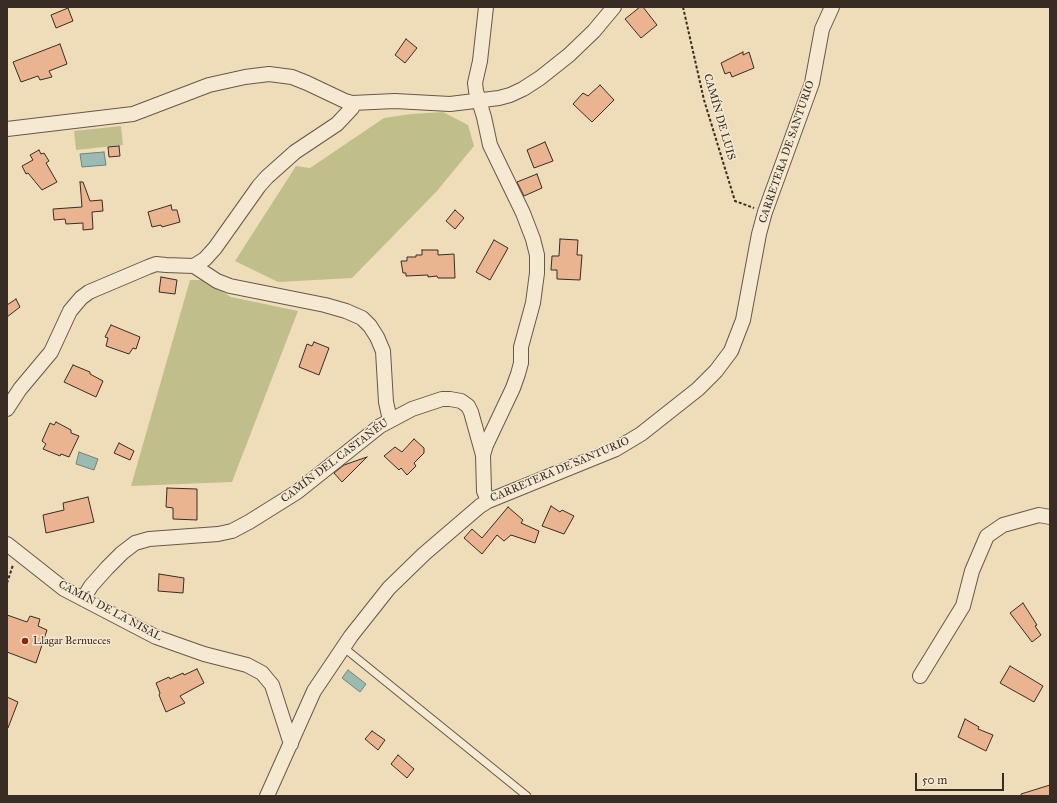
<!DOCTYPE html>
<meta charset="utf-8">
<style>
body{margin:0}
#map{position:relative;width:1057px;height:803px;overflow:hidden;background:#efddba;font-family:"IM FELL Great Primer",serif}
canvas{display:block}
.frame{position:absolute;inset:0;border:8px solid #382c25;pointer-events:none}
.scale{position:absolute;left:915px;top:773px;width:89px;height:18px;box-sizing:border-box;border:2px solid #382c25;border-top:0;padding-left:5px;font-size:12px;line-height:14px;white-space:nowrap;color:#382c25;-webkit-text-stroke:3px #f5e9d2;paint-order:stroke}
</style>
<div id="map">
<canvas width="1057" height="803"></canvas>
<div class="frame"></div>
<div class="scale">50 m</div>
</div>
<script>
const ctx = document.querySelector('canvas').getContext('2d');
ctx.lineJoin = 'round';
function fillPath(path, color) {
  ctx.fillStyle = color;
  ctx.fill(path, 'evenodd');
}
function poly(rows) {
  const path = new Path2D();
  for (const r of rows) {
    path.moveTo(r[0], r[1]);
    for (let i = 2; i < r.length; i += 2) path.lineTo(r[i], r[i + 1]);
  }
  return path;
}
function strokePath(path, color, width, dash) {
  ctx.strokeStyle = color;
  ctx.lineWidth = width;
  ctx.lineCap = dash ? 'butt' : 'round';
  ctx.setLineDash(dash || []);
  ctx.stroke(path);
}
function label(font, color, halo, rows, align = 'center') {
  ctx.font = font + ' "IM FELL Great Primer",serif';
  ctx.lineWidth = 3;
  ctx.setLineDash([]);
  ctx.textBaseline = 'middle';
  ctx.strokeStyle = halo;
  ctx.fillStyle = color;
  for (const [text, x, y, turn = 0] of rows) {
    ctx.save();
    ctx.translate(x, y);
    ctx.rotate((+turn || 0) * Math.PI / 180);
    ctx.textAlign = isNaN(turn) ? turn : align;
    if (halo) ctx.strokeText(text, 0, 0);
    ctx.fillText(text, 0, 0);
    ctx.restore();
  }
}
fillPath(poly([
 [443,112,468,125,474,146,437,191,352,278,278,282,235,261,296,166,310,168,384,118,411,114],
 [121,126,123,145,76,150,74,131],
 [190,280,203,280,231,297,298,311,232,482,131,486]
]), '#c0bf8b');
const water = poly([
 [104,152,106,165,82,167,80,154,104,152],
 [79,452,98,459,94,470,76,464,79,452],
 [348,670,366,684,360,692,342,678,348,670]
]);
fillPath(water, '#9abbb2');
strokePath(water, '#73827a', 1);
const building = poly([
 [640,7,643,7,657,25,641,38,625,19,640,7],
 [68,8,73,21,56,28,51,15,68,8],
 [406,39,417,48,405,63,395,55,406,39],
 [60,44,67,64,49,71,52,77,40,80,38,76,21,82,13,62,60,44],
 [743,52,743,55,749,52,754,68,732,77,730,72,725,74,721,63,743,52],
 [600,85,614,100,592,122,573,104,583,93,588,96,600,85],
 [545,142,553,161,534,168,527,150,545,142],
 [119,146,120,156,109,157,108,147,119,146],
 [39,150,41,154,44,153,49,161,46,163,57,182,42,190,28,173,26,174,22,166,33,160,30,155,39,150],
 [537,174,542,188,524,196,517,182,537,174],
 [80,182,83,182,90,201,102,200,103,211,92,212,93,229,83,230,83,223,66,224,65,219,54,220,53,209,82,207,80,182],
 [171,205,172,210,177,210,180,222,162,227,161,225,152,227,148,212,171,205],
 [455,210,464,218,455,229,446,221,455,210],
 [560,239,578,240,577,255,582,255,580,280,557,279,557,270,551,270,552,256,559,256,560,239],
 [494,240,508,248,490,280,476,272,494,240],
 [422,250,438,250,438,255,454,254,455,278,438,278,437,276,428,277,428,275,406,276,406,273,403,273,401,261,407,261,407,257,416,257,416,255,422,255,422,250],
 [161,277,177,280,175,294,159,292,161,277],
 [16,299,20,307,7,317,7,305,16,299],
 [111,325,140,337,136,349,133,348,129,354,106,346,108,338,105,337,111,325],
 [314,342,329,348,319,375,299,367,307,344,312,346,314,342],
 [73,365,90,372,90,374,103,381,96,397,64,382,73,365],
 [56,422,71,430,71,433,79,436,69,457,61,454,60,456,43,449,46,444,42,441,50,423,54,425,56,422],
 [414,439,424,448,424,453,414,463,416,466,407,475,401,468,399,470,384,456,395,447,402,452,414,439],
 [119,443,134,451,130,460,114,453,119,443],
 [367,457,342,482,334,473,344,465,367,457],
 [167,488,197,489,197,520,173,519,173,508,166,507,167,488],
 [88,497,94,522,46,533,43,515,64,510,63,503,88,497],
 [551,506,560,512,562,510,574,516,564,534,542,526,551,506],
 [508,507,523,520,521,523,539,531,535,543,511,535,504,541,497,535,482,554,464,538,472,529,482,538,508,507],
 [159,574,184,578,183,593,158,591,159,574],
 [1023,603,1037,625,1035,626,1041,635,1032,642,1010,613,1023,603],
 [7,615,27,622,30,616,40,619,38,626,47,630,36,663,7,652,7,615],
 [1010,666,1043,686,1034,702,1000,683,1010,666],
 [197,669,204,683,180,696,185,703,166,712,159,695,160,693,156,683,169,677,170,679,183,673,184,675,197,669],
 [7,697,18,702,8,728,7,728,7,697],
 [965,719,979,727,978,729,993,735,986,751,958,737,965,719],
 [372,731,385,740,378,750,365,739,372,731],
 [398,755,414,769,407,778,391,764,398,755],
 [1050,785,1050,796,1021,796,1021,794,1050,785]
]);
fillPath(building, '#e9b48f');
strokePath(building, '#382c25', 1);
const lane = poly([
 [343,647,527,796]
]);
const street = poly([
 [7,129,133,114,209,85,245,77,269,74,292,77,307,83,345,101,352,103,395,101,450,104,499,98,510,95,523,89,540,78,569,55,594,31,614,7],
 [194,266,205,259,215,248,259,186,267,177,295,152,337,124,352,108,352,103],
 [7,409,20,389,51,352,70,311,81,298,89,292,148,267,156,264,166,265,194,266,217,281,230,286,325,305,346,311,362,318,370,326,377,337,383,351,386,402,390,420],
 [483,455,486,445,513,388,518,374,521,363,521,347,533,303,537,273,537,255,533,239,523,213,490,145,484,117,476,91,475,83,480,61,486,7],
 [7,544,64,589,156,637,204,654,247,665,262,673,272,685,291,744],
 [83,599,91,586,107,568,122,553,135,543,149,539,218,534,232,531,249,522,297,492,380,426,412,409,442,399,450,399,461,401,468,406,471,412,483,455,484,491,488,501],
 [920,676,963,606,972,571,987,536,1003,525,1039,515,1050,517],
 [267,796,314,691,351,636,389,588,424,554,480,506,488,501,616,449,641,434,698,389,716,371,731,351,743,320,759,234,765,212,812,83,822,29,832,7]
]);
strokePath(lane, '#66584a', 9);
strokePath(street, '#66584a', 16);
strokePath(poly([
 [683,7,704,100,735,201,754,208],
 [7,583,13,565]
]), '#382c25', 2, [3, 2]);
strokePath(lane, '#f5e9d2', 7);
strokePath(street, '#f5e9d2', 14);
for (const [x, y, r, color] of [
 [25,641,4,"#8f2418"]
]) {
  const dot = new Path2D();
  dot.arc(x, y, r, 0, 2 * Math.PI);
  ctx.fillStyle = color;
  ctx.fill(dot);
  strokePath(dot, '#f5e9d2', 1.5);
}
label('11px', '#382c25', '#f5e9d2', [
 ["CAMÍN DE LUIS",719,117,74],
 ["CARRETERA DE SANTURIO",787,152,-71],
 ["CAMÍN DEL CASTAÑÉU",335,461,-37],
 ["CARRETERA DE SANTURIO",560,470,-23],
 ["CAMÍN DE LA NISAL",110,611,28]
]);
label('11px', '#382c25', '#f5e9d2', [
 ["Llagar Bernueces",33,641]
], 'left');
</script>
